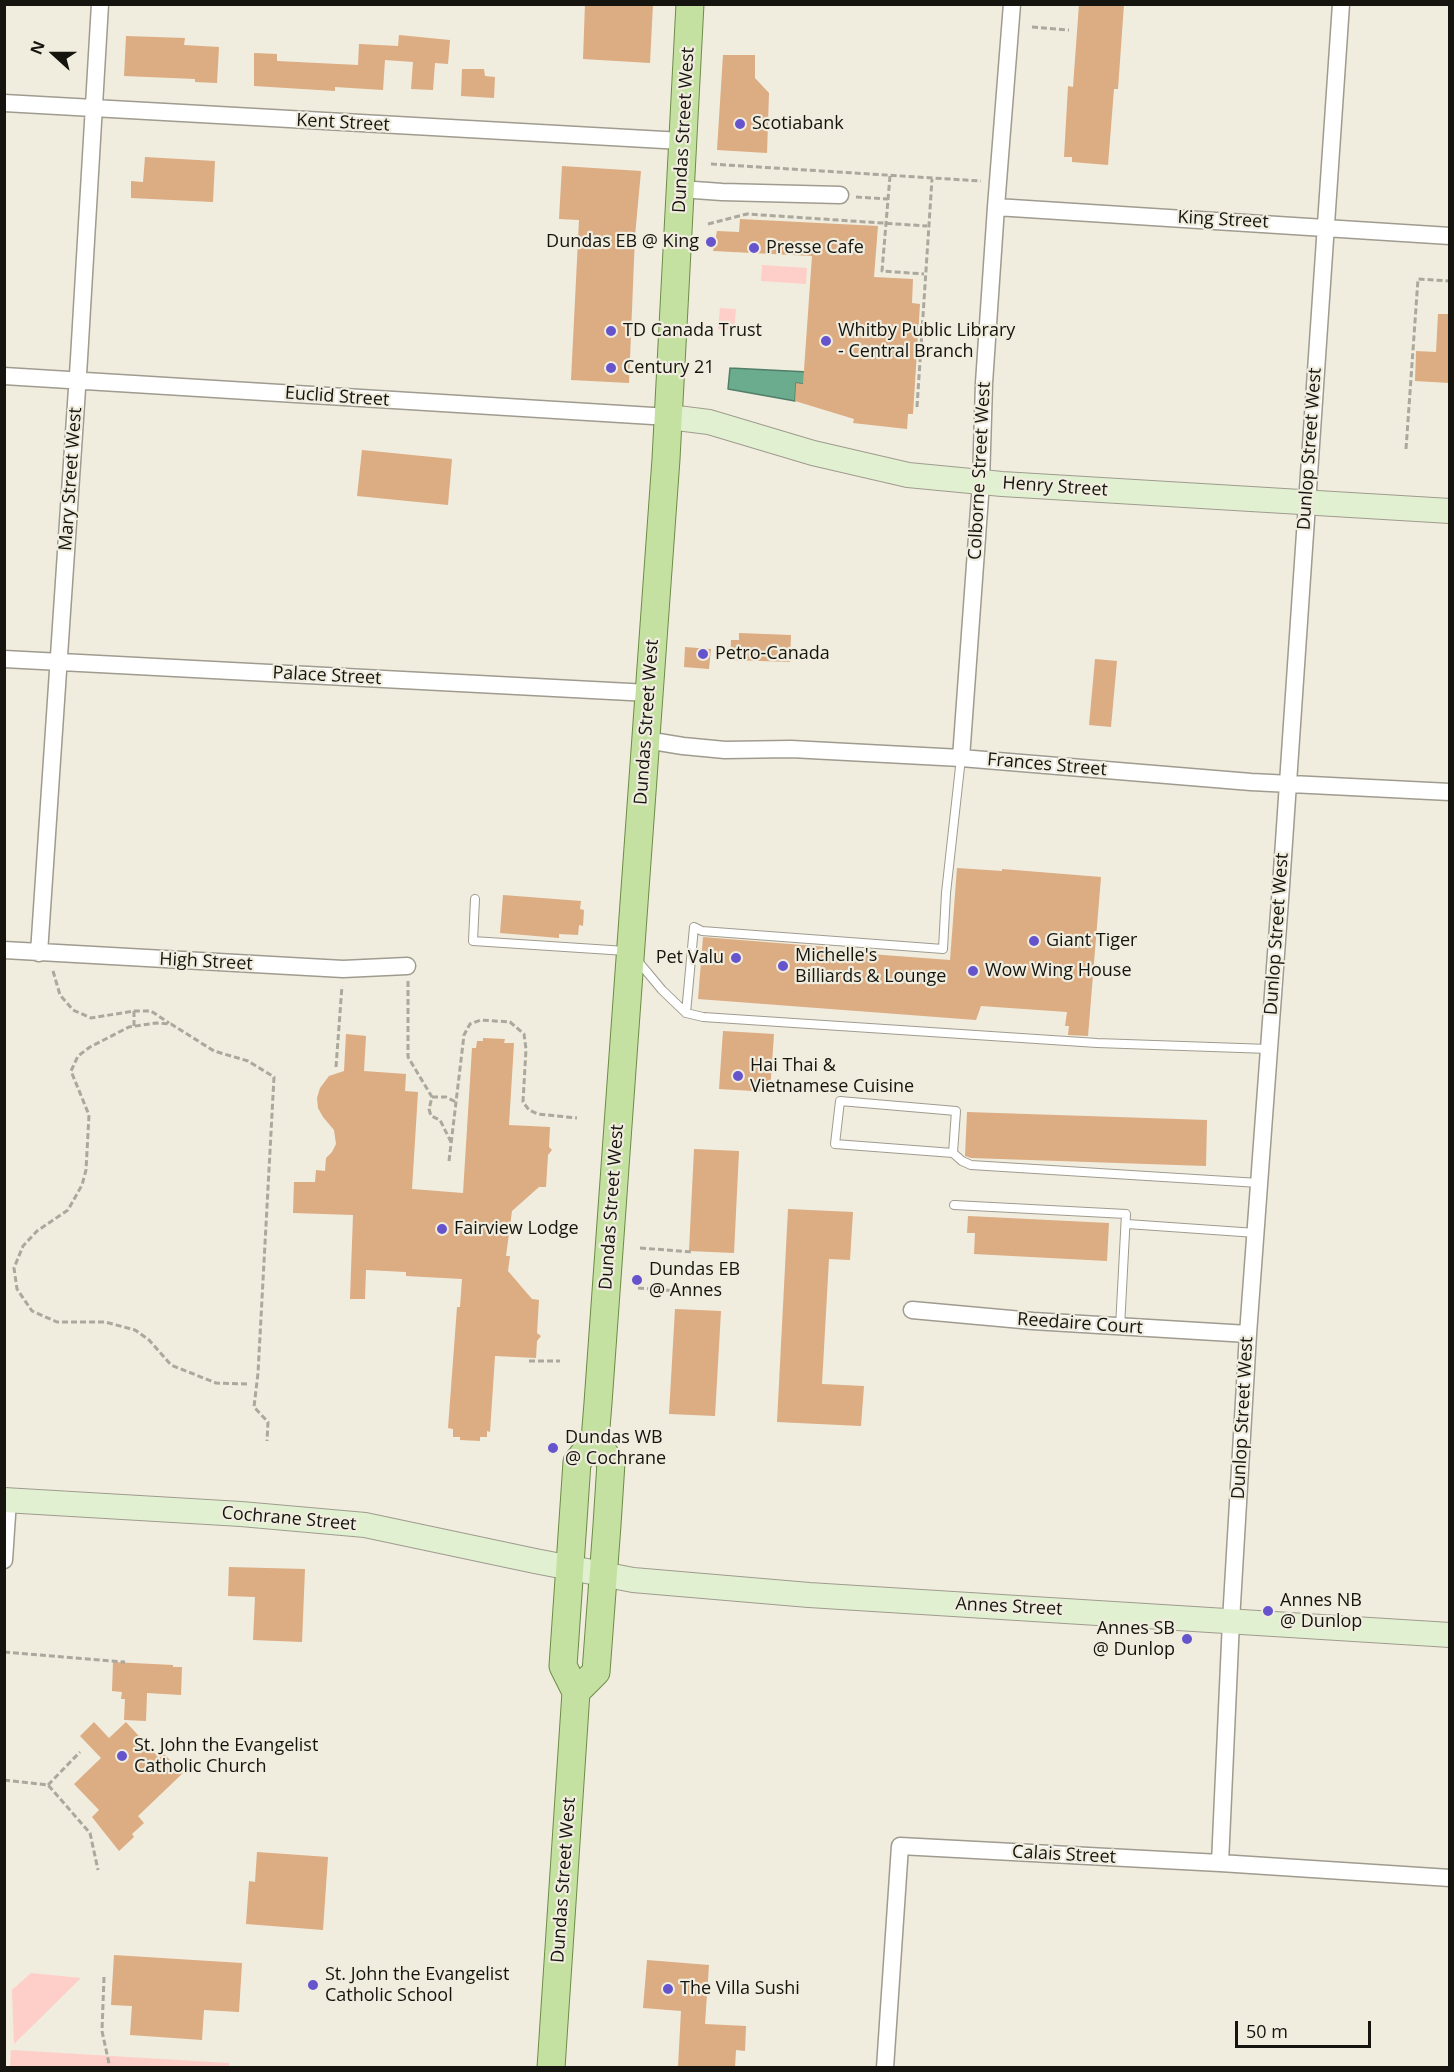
<!DOCTYPE html>
<style>
body{margin:0}
#map{position:relative;width:1454px;height:2072px;overflow:hidden;background:#f0ecde;font-family:"Open Sans",sans-serif}
canvas{display:block}
.frame{position:absolute;inset:0;border:6px solid #15140f;pointer-events:none}
.north{position:absolute;left:24px;top:24px;width:60px;height:60px;-webkit-text-stroke:4px #f0ecde;paint-order:stroke;rotate:291deg;font-size:16px;font-weight:700;line-height:24px;text-align:center;color:#15140f}
.north::after{content:'';display:block;margin:auto;width:21px;height:27px;background:#15140f;clip-path:polygon(50% 0,100% 100%,50% 72%,0 100%)}
.scale{position:absolute;left:1235px;top:2021px;width:136px;height:27px;box-sizing:border-box;border:3px solid #15140f;border-top:0;padding-left:8px;font-size:18px;line-height:21px;white-space:nowrap;color:#15140f;-webkit-text-stroke:4px #f0ecde;paint-order:stroke}
</style>
<div id="map">
<canvas width="1454" height="2072"></canvas>
<div class="frame"></div>
<div class="north">N</div>
<div class="scale">50 m</div>
</div>
<script>
const ctx = document.querySelector('canvas').getContext('2d');
ctx.lineJoin = 'round';
function fillPath(path, color) {
  ctx.fillStyle = color;
  ctx.fill(path, 'evenodd');
}
function poly(rows) {
  const path = new Path2D();
  for (const r of rows) {
    path.moveTo(r[0], r[1]);
    for (let i = 2; i < r.length; i += 2) path.lineTo(r[i], r[i + 1]);
  }
  return path;
}
function strokePath(path, color, width, dash) {
  ctx.strokeStyle = color;
  ctx.lineWidth = width;
  ctx.lineCap = dash ? 'butt' : 'round';
  ctx.setLineDash(dash || []);
  ctx.stroke(path);
}
function label(font, color, halo, rows, align = 'center') {
  ctx.font = font + ' "Open Sans",sans-serif';
  ctx.lineWidth = 4.5;
  ctx.setLineDash([]);
  ctx.textBaseline = 'middle';
  ctx.strokeStyle = halo;
  ctx.fillStyle = color;
  for (const [text, x, y, turn = 0] of rows) {
    ctx.save();
    ctx.translate(x, y);
    ctx.rotate((+turn || 0) * Math.PI / 180);
    ctx.textAlign = isNaN(turn) ? turn : align;
    if (halo) ctx.strokeText(text, 0, 0);
    ctx.fillText(text, 0, 0);
    ctx.restore();
  }
}
fillPath(poly([
 [762,265,807,268,806,284,761,281],
 [720,308,736,309,734,330,718,329],
 [31,1973,81,1978,14,2044,12,1990],
 [11,2050,229,2063,229,2067,10,2067]
]), '#fecfc8');
const water = poly([
 [730,368,828,373,827,387,796,383,795,401,728,389,730,368]
]);
fillPath(water, '#6bab8e');
strokePath(water, '#517e68', 1.5);
fillPath(poly([
 [585,4,653,4,650,63,583,59],
 [1079,4,1124,4,1118,89,1114,89,1108,165,1072,162,1072,157,1064,157,1068,86,1073,87],
 [399,35,450,40,448,64,435,63,433,90,411,89,413,62,385,60,383,90,335,87,335,91,254,86,254,53,277,54,277,61,358,65,359,44,398,46],
 [126,36,185,38,184,45,219,47,217,83,195,82,195,79,124,76],
 [723,55,755,55,755,78,769,93,767,153,717,150],
 [462,69,484,69,485,76,495,77,494,98,461,96],
 [145,157,215,161,213,202,131,198,131,181,143,182],
 [562,166,641,171,635,236,629,383,571,380,579,220,559,219],
 [740,219,878,226,874,277,913,279,912,303,920,304,913,414,908,414,907,429,853,423,854,419,795,401,796,383,803,384,812,256,713,251,717,231,739,232],
 [1438,314,1449,314,1449,383,1415,381,1416,351,1436,352],
 [362,450,452,459,448,505,357,496],
 [739,633,791,635,790,662,730,660,731,640,739,640],
 [685,647,711,649,709,669,684,667],
 [1095,659,1117,661,1111,727,1089,725],
 [957,868,1002,871,1002,869,1101,877,1088,1036,1068,1035,1069,1026,1065,1026,1067,1012,981,1006,976,1020,698,999,703,937,827,947,830,951,950,960],
 [503,895,581,901,580,909,584,910,583,926,579,925,578,935,559,934,559,938,500,933],
 [723,1031,774,1034,770,1092,719,1089],
 [346,1034,366,1036,364,1071,406,1074,405,1091,418,1092,412,1189,463,1193,472,1048,476,1048,477,1041,483,1041,483,1038,505,1039,504,1043,514,1043,509,1125,550,1127,549,1147,552,1150,548,1155,546,1187,539,1187,512,1211,506,1256,510,1256,508,1271,532,1299,539,1300,537,1333,541,1336,537,1341,536,1358,495,1356,490,1432,487,1431,487,1437,480,1437,480,1441,460,1440,460,1437,453,1437,453,1429,448,1428,457,1307,460,1307,462,1279,406,1276,406,1272,366,1270,365,1299,350,1299,353,1215,293,1213,294,1182,315,1182,316,1170,325,1171,326,1158,332,1152,336,1144,334,1130,323,1117,318,1108,317,1098,320,1088,329,1076,344,1071],
 [967,1112,1207,1120,1206,1166,971,1158,965,1156],
 [694,1149,739,1151,734,1253,689,1251],
 [788,1209,853,1212,850,1260,829,1259,822,1384,864,1386,861,1426,777,1422],
 [968,1216,1109,1223,1107,1261,974,1254,975,1233,967,1233],
 [675,1309,721,1311,715,1416,669,1414],
 [229,1567,305,1569,302,1642,253,1640,255,1597,228,1596],
 [113,1662,173,1665,173,1667,182,1667,181,1695,147,1693,146,1721,124,1720,125,1699,121,1699,122,1692,112,1691],
 [94,1722,109,1738,126,1722,159,1758,164,1754,183,1773,138,1816,144,1823,132,1834,134,1837,119,1851,92,1817,99,1810,74,1784,101,1758,80,1736],
 [257,1852,328,1857,323,1930,246,1924,249,1881,255,1882],
 [114,1955,242,1963,239,2012,204,2010,202,2040,130,2035,132,2006,111,2005],
 [647,1960,709,1965,705,2024,746,2026,745,2051,736,2050,735,2067,678,2067,681,2011,643,2008]
]), '#dcac82');
const lane = poly([
 [475,899,473,941,626,951],
 [637,960,662,990,686,1013,703,1017,1097,1043,1269,1049],
 [686,1013,694,927,702,931,943,949,946,893,961,758],
 [953,1153,835,1144,840,1101,956,1111,953,1153,962,1161,971,1165,1259,1183],
 [954,1205,1126,1214,1120,1327],
 [1127,1224,1256,1233]
]);
const street = poly([
 [4,103,682,141],
 [680,189,722,192,840,195],
 [996,207,1450,236],
 [4,376,669,417],
 [4,659,649,693],
 [646,740,683,746,725,750,791,749,961,758,1251,782,1450,792],
 [961,758,981,482,984,383,996,207,1012,4],
 [4,950,343,969,407,966],
 [39,953,79,359,100,4],
 [912,1310,1033,1321,1248,1334],
 [4,1560,8,1500],
 [1220,1863,1231,1621,1248,1334,1281,886,1341,4],
 [885,2068,900,1846,1220,1863,1450,1878]
]);
const secondary = poly([
 [669,417,709,422,813,453,908,475,1002,484,1450,511],
 [4,1500,241,1514,365,1525,535,1561,633,1580,809,1595,1450,1635]
]);
const primary = poly([
 [576,1692,596,1672,607,1525,611,1463,595,1440],
 [551,2068,576,1692,563,1666,573,1521,577,1462,595,1440,598,1403,666,459,690,4]
]);
strokePath(lane, '#9f9b8e', 10);
strokePath(street, '#9f9b8e', 19);
strokePath(secondary, '#9f9b8e', 26);
strokePath(primary, '#6d8c46', 29);
strokePath(poly([
 [1032,27,1069,30],
 [711,164,981,181],
 [890,176,882,271,924,274],
 [856,197,888,199],
 [708,224,747,214,927,226],
 [917,407,932,179],
 [1406,449,1418,279,1450,281],
 [53,971,60,995,73,1010,91,1018,134,1011,151,1011,169,1023],
 [408,981,408,1057,432,1097,429,1109,431,1116,440,1120,451,1142],
 [134,1011,134,1026],
 [336,1067,342,986],
 [432,1097,446,1097,456,1102],
 [449,1161,464,1035,470,1024,481,1020,510,1022,524,1034,526,1049,523,1102,529,1110,538,1114,577,1118],
 [640,1248,693,1252],
 [638,1288,689,1292],
 [529,1361,560,1361],
 [247,1384,216,1383,171,1365,149,1340,135,1330,105,1322,57,1322,32,1311,17,1289,14,1268,23,1246,37,1231,68,1210,82,1185,86,1170,89,1115,71,1071,78,1056,90,1047,129,1027,156,1023,171,1024,214,1051,248,1061,274,1077,258,1373,254,1407,268,1422,267,1441],
 [4,1652,125,1662],
 [4,1780,48,1785,90,1833,98,1870],
 [48,1785,80,1752],
 [104,1977,102,2031,110,2068]
]), '#aba89d', 3, [6, 3]);
strokePath(lane, '#fff', 8);
strokePath(street, '#fff', 16);
strokePath(secondary, '#e1f0d0', 24);
strokePath(primary, '#c4e1a2', 27);
for (const [x, y, r, color] of [
 [740,124,6,"#6654cd"],
 [711,242,6,"#6654cd"],
 [754,248,6,"#6654cd"],
 [611,331,6,"#6654cd"],
 [826,341,6,"#6654cd"],
 [611,368,6,"#6654cd"],
 [703,654,6,"#6654cd"],
 [1034,941,6,"#6654cd"],
 [736,958,6,"#6654cd"],
 [783,966,6,"#6654cd"],
 [973,971,6,"#6654cd"],
 [738,1076,6,"#6654cd"],
 [442,1229,6,"#6654cd"],
 [637,1280,6,"#6654cd"],
 [553,1448,6,"#6654cd"],
 [1268,1611,6,"#6654cd"],
 [1187,1639,6,"#6654cd"],
 [122,1756,6,"#6654cd"],
 [313,1985,6,"#6654cd"],
 [668,1989,6,"#6654cd"]
]) {
  const dot = new Path2D();
  dot.arc(x, y, r, 0, 2 * Math.PI);
  ctx.fillStyle = color;
  ctx.fill(dot);
  strokePath(dot, '#f0ecde', 2);
}
label('18px', '#15140f', '#f0ecde', [
 ["Kent Street",343,123,3],
 ["Dundas Street West",684,130,-87],
 ["King Street",1223,220,3],
 ["Euclid Street",337,397,4],
 ["Dunlop Street West",1310,449,-86],
 ["Colborne Street West",980,471,-87],
 ["Mary Street West",71,479,-86],
 ["Henry Street",1055,487,4],
 ["Palace Street",327,676,3],
 ["Dundas Street West",647,722,-86],
 ["Frances Street",1047,765,5],
 ["Dunlop Street West",1277,934,-86],
 ["High Street",206,962,3],
 ["Dundas Street West",612,1207,-86],
 ["Reedaire Court",1080,1324,4],
 ["Dunlop Street West",1243,1418,-87],
 ["Cochrane Street",289,1519,5],
 ["Annes Street",1009,1607,3],
 ["Calais Street",1064,1855,3],
 ["Dundas Street West",564,1880,-86]
]);
label('18px', '#15140f', '#f0ecde', [
 ["Scotiabank",752,124],
 ["Dundas EB @ King",699,242,"right"],
 ["Presse Cafe",766,248],
 ["TD Canada Trust",623,331],
 ["Whitby Public Library",838,331],
 ["- Central Branch",838,352],
 ["Century 21",623,368],
 ["Petro-Canada",715,654],
 ["Giant Tiger",1046,941],
 ["Michelle's",795,956],
 ["Billiards & Lounge",795,977],
 ["Pet Valu",724,958,"right"],
 ["Wow Wing House",985,971],
 ["Hai Thai &",750,1066],
 ["Vietnamese Cuisine",750,1087],
 ["Fairview Lodge",454,1229],
 ["Dundas EB",649,1270],
 ["@ Annes",649,1291],
 ["Dundas WB",565,1438],
 ["@ Cochrane",565,1459],
 ["Annes NB",1280,1601],
 ["@ Dunlop",1280,1622],
 ["Annes SB",1175,1629,"right"],
 ["@ Dunlop",1175,1650,"right"],
 ["St. John the Evangelist",134,1746],
 ["Catholic Church",134,1767],
 ["St. John the Evangelist",325,1975],
 ["Catholic School",325,1996],
 ["The Villa Sushi",680,1989]
], 'left');
</script>
